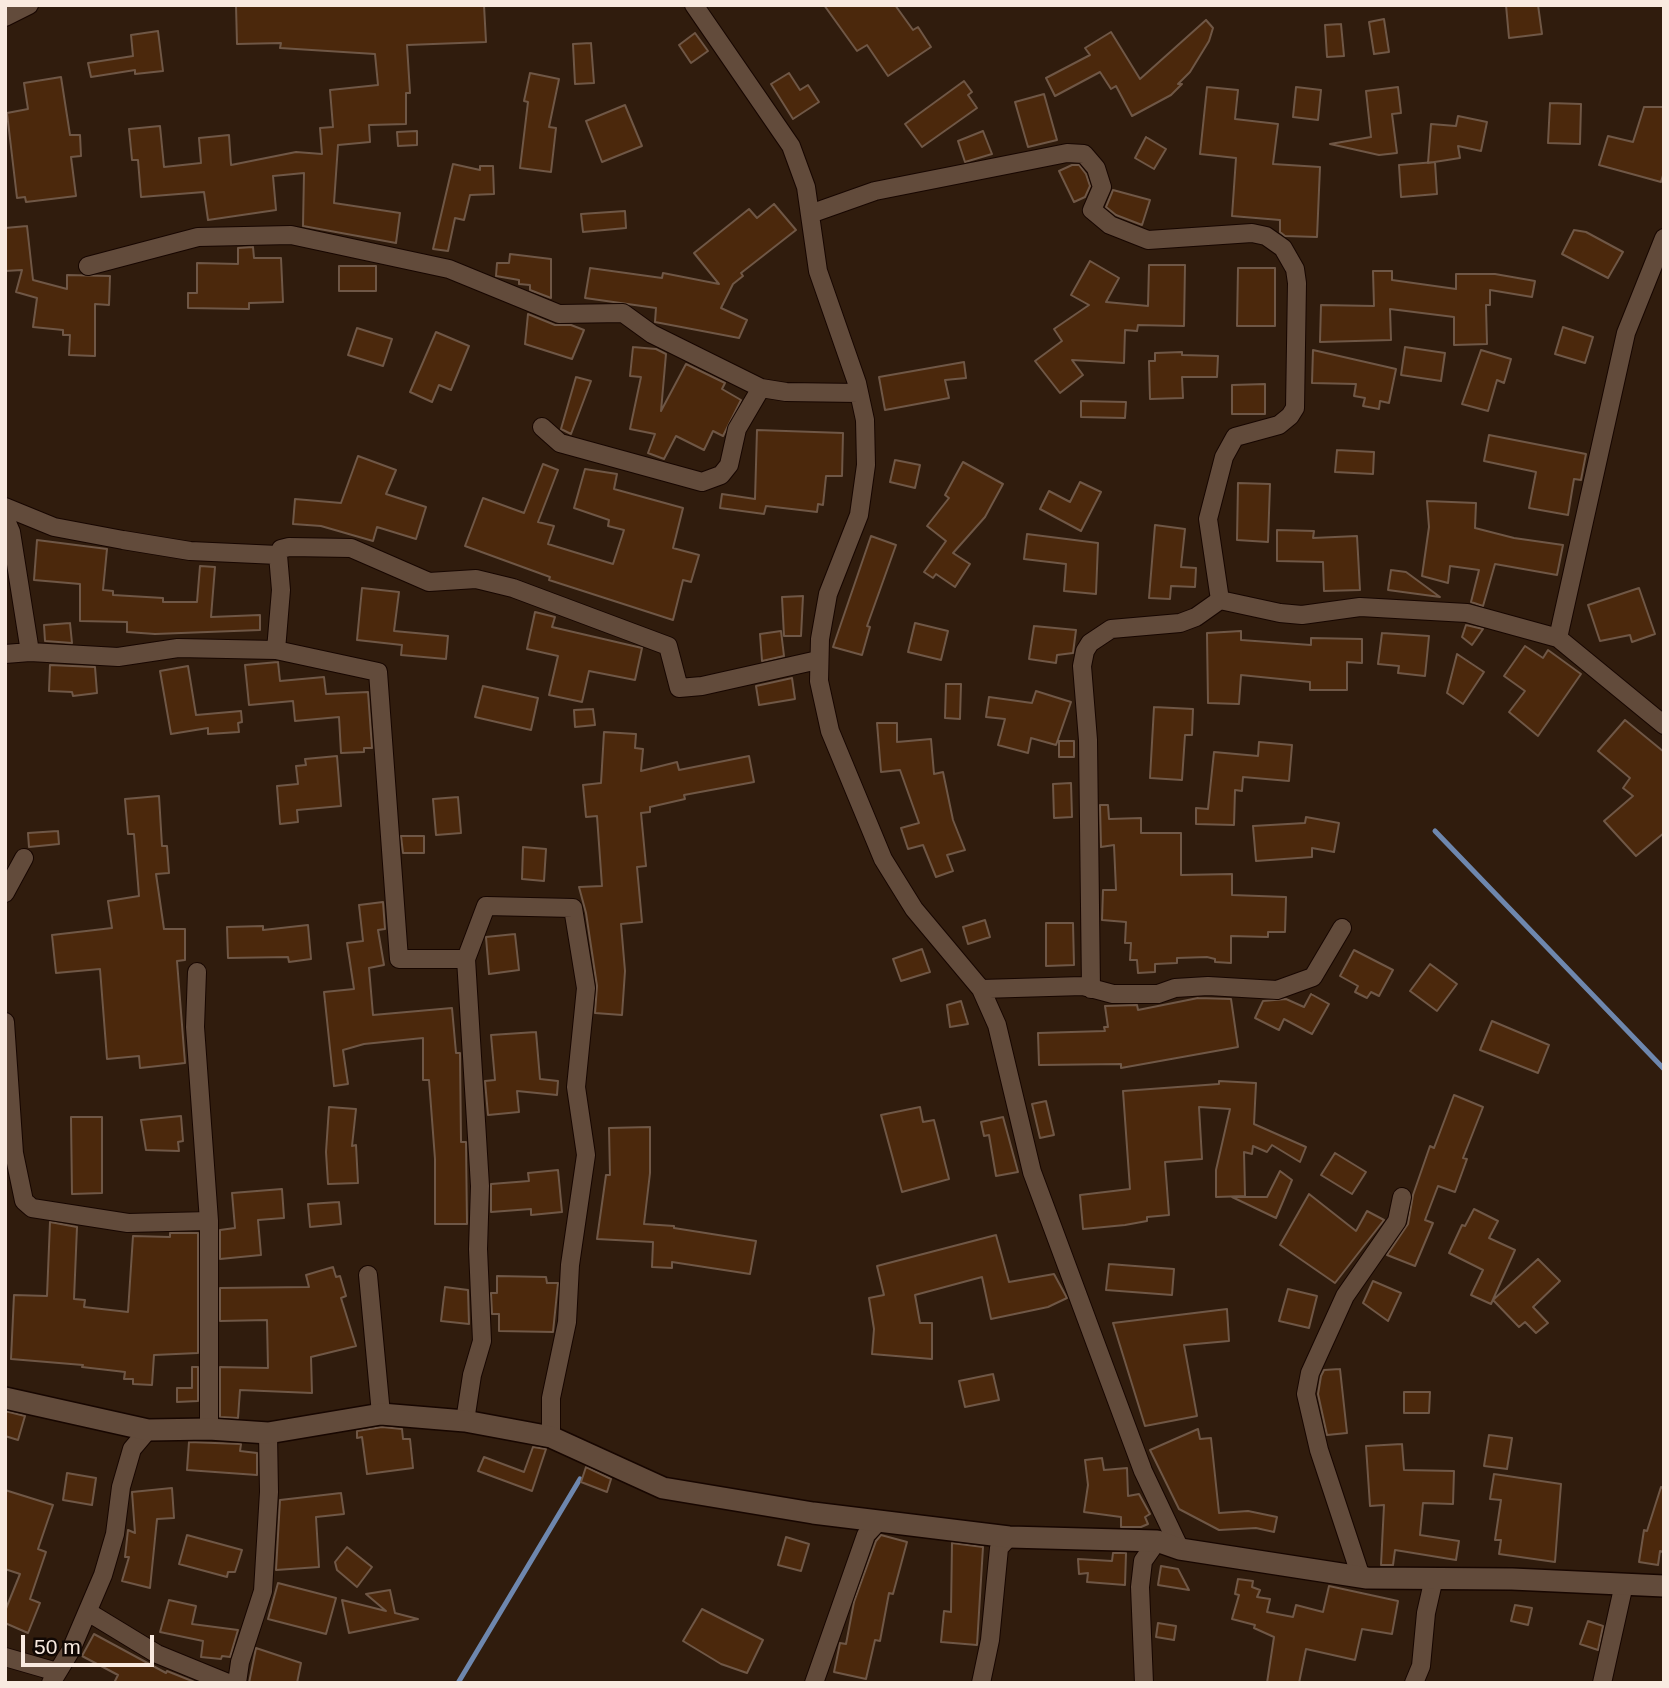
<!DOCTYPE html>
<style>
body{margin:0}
#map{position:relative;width:1669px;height:1688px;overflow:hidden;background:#301c0d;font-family:Helvetica,sans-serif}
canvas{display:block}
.frame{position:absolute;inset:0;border:7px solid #f9eae0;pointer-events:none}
.scale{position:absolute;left:21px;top:1635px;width:133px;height:32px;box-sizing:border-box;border:4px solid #f9eae0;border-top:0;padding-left:9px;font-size:21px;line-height:24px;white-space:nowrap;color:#f9eae0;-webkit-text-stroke:5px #110804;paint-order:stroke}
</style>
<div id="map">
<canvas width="1669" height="1688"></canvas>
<div class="frame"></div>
<div class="scale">50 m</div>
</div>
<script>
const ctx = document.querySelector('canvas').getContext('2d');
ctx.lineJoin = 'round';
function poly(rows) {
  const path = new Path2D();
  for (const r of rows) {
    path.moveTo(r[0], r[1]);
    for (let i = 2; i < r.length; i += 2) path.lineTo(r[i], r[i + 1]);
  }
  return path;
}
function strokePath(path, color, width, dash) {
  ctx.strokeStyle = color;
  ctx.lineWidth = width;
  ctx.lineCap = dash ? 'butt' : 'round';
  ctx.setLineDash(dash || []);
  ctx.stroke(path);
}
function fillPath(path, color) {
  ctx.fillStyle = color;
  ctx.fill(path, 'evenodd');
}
strokePath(poly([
 [1435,831,1664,1069],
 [458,1683,580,1479]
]), '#6e87ae', 5);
const building = poly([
 [236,5,484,5,486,42,407,45,410,93,406,93,406,124,369,125,370,142,338,145,334,203,400,213,396,243,303,226,304,173,273,176,276,210,208,220,204,192,141,197,138,160,132,160,129,129,160,126,164,167,201,163,199,138,229,135,231,165,296,152,322,154,320,128,333,127,330,90,378,85,375,54,280,48,281,43,237,44,236,5],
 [824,5,895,5,913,30,918,27,931,47,888,76,867,45,857,51,824,5],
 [1506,5,1538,5,1542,34,1509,38,1506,5],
 [1384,19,1389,52,1374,54,1369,22,1384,19],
 [1206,20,1213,28,1209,41,1190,72,1178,84,1182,84,1171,95,1132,116,1116,86,1111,89,1100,72,1055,96,1046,78,1090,55,1085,48,1111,32,1140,79,1206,20],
 [1341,24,1344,56,1327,57,1325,25,1341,24],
 [158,31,163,71,135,74,135,70,91,77,88,63,133,56,131,35,158,31],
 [695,33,708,51,691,63,679,45,695,33],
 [591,43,594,83,575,84,573,44,591,43],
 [530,73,559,79,549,127,556,128,551,172,520,168,528,102,524,101,530,73],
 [789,73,800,90,808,85,819,102,793,119,771,84,789,73],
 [61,77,70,135,80,135,81,156,71,157,76,196,26,202,25,197,17,198,7,113,28,109,24,83,61,77],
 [964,81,972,92,968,95,977,108,922,147,905,124,964,81],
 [1207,87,1238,90,1235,119,1278,124,1273,164,1320,167,1317,237,1285,236,1280,232,1280,220,1232,216,1236,158,1200,154,1207,87],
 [1296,87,1321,90,1318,120,1293,117,1296,87],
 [1398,87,1401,113,1392,114,1397,153,1379,155,1330,144,1371,137,1366,91,1398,87],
 [1044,94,1057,140,1028,147,1015,102,1044,94],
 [1550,103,1581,104,1580,144,1548,143,1550,103],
 [625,105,642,146,602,162,586,121,625,105],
 [1644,107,1664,107,1664,172,1661,182,1599,165,1608,136,1633,142,1644,107],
 [1458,116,1487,122,1481,151,1458,146,1460,158,1428,163,1431,124,1456,126,1458,116],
 [417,131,417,145,398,146,397,132,417,131],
 [983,131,992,154,965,162,958,141,983,131],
 [1146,137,1166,149,1154,169,1135,158,1146,137],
 [1435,162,1437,194,1401,197,1399,165,1435,162],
 [453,164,480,170,480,166,493,166,494,194,470,195,464,220,455,218,448,251,433,249,453,164],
 [1072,165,1079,165,1086,174,1090,186,1085,197,1074,202,1059,171,1072,165],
 [1113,190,1150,200,1142,225,1116,215,1106,207,1113,190],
 [774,204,796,230,741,273,743,276,733,284,721,308,747,320,739,338,655,322,656,308,585,298,590,268,662,278,663,273,719,284,694,253,749,209,757,218,774,204],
 [625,211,626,228,583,232,581,214,625,211],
 [27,226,33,280,67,289,67,275,110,276,109,305,95,304,95,356,69,355,70,335,63,335,63,330,33,327,37,298,16,292,22,270,5,271,5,228,27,226],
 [1574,230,1586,232,1623,252,1608,278,1562,254,1574,230],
 [253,247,254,258,281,258,283,302,249,303,249,309,188,308,188,293,197,293,197,263,238,264,238,248,253,247],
 [510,254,551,259,551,298,530,290,530,285,519,284,519,280,496,276,497,263,509,263,510,254],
 [1090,261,1119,278,1106,302,1148,306,1149,265,1185,265,1184,326,1138,325,1137,331,1125,330,1124,363,1072,360,1083,375,1060,393,1035,361,1062,341,1054,329,1089,305,1071,295,1090,261],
 [339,266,376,266,376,291,339,291,339,266],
 [1238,268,1275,268,1275,326,1237,326,1238,268],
 [1373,271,1392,271,1392,280,1456,289,1456,274,1495,274,1535,281,1532,297,1490,290,1490,305,1486,305,1487,344,1454,345,1454,317,1390,309,1391,340,1320,342,1321,305,1374,306,1373,271],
 [528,314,555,325,571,325,584,330,572,359,525,344,528,314],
 [1563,327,1593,337,1585,363,1555,354,1563,327],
 [357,328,392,339,383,366,348,355,357,328],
 [436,332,469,346,451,390,439,385,432,402,410,392,436,332],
 [633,347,656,349,666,354,661,411,686,364,725,383,722,389,741,400,723,436,713,431,704,450,676,436,664,459,648,453,655,434,630,429,641,377,630,376,633,347],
 [1405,347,1445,353,1441,381,1401,375,1405,347],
 [1313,350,1396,369,1389,403,1380,401,1379,409,1363,406,1365,398,1354,396,1356,384,1312,383,1313,350],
 [1481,350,1511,359,1504,383,1497,380,1488,411,1462,404,1481,350],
 [1182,352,1182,355,1218,356,1217,377,1182,377,1183,398,1150,399,1149,361,1155,361,1155,353,1182,352],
 [964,362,966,378,945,380,949,398,885,410,879,377,964,362],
 [576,377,591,381,571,434,561,429,576,377],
 [1265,384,1265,414,1232,414,1232,385,1265,384],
 [1081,401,1126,402,1125,418,1081,417,1081,401],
 [757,430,843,433,842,476,826,476,823,505,818,504,817,512,766,506,764,514,720,508,722,494,755,499,757,430],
 [1489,435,1586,454,1581,480,1574,479,1568,515,1529,508,1536,472,1484,461,1489,435],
 [1337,450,1374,452,1373,474,1335,472,1337,450],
 [358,456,396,470,386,494,426,507,416,539,377,527,373,541,321,526,293,524,295,499,341,503,358,456],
 [895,460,920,465,915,488,890,482,895,460],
 [963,462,1003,484,985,517,953,553,970,564,955,587,936,574,933,578,924,572,946,541,927,526,949,498,945,495,963,462],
 [543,464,558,470,538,522,554,526,548,544,613,564,624,530,608,526,609,520,574,508,585,469,617,474,614,489,683,508,673,548,699,555,691,582,683,580,673,620,549,580,550,577,465,546,483,498,524,513,543,464],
 [1080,482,1101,492,1081,531,1040,509,1049,491,1070,502,1080,482],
 [1238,483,1270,484,1268,542,1237,540,1238,483],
 [1427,501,1476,503,1475,528,1514,538,1563,545,1557,575,1495,564,1483,606,1471,602,1479,570,1450,566,1448,583,1422,576,1429,527,1427,501],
 [1155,525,1185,529,1181,567,1196,568,1195,587,1171,586,1170,599,1149,598,1155,525],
 [1277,530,1314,531,1313,538,1357,536,1360,590,1324,591,1323,562,1277,561,1277,530],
 [1027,534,1098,543,1096,594,1064,591,1066,564,1024,559,1027,534],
 [871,536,896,545,867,626,870,627,862,655,833,647,871,536],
 [37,540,107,549,103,590,113,591,113,595,163,598,163,602,197,602,200,566,215,567,211,617,260,615,260,630,155,634,127,632,127,622,80,621,80,584,34,580,37,540],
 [1391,570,1406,572,1440,597,1388,590,1391,570],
 [362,588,399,592,394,631,448,636,446,659,401,655,402,645,357,640,362,588],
 [1639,588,1655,634,1632,642,1630,635,1600,641,1588,605,1639,588],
 [803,596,801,636,784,636,782,597,803,596],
 [535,612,555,617,552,627,642,648,635,680,589,671,582,702,549,695,558,656,527,649,535,612],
 [70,623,72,643,45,641,44,625,70,623],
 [915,623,948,631,941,660,908,652,915,623],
 [1466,625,1483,629,1472,645,1462,637,1466,625],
 [1034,626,1076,630,1073,653,1057,655,1056,663,1029,659,1034,626],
 [781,631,784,656,762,661,760,634,781,631],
 [1241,631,1241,640,1311,645,1311,638,1362,639,1362,663,1347,662,1347,690,1310,690,1310,682,1241,675,1239,704,1208,703,1207,633,1241,631],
 [1382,633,1429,636,1425,676,1398,673,1399,666,1378,664,1382,633],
 [1525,646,1543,658,1548,650,1581,674,1538,736,1509,712,1525,691,1504,676,1525,646],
 [1457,654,1484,672,1463,704,1447,693,1457,654],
 [278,662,280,681,324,677,326,694,368,692,372,748,364,748,364,752,341,753,339,717,295,721,293,701,249,705,245,665,278,662],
 [50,665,95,667,97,693,73,696,72,692,49,691,50,665],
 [188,666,196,715,241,711,242,722,238,723,239,732,208,734,208,728,171,734,160,671,188,666],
 [792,678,795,699,759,705,756,686,792,678],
 [946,684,961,684,960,719,945,718,946,684],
 [483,686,538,698,531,730,475,717,483,686],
 [1036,691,1071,702,1056,745,1031,738,1028,753,998,745,1005,719,986,717,989,697,1032,703,1036,691],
 [1154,707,1193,709,1192,735,1185,735,1182,780,1150,778,1154,707],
 [593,709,595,725,575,727,574,710,593,709],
 [1625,720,1664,752,1664,833,1636,856,1604,821,1633,796,1623,788,1630,778,1598,751,1625,720],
 [877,723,897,723,897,742,931,739,934,774,943,772,953,820,965,850,947,855,953,871,936,877,923,845,908,849,901,828,919,823,900,770,881,772,877,723],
 [604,732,636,734,635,748,643,749,641,771,677,762,679,770,749,756,754,782,684,795,685,799,650,807,650,812,641,813,646,866,637,867,642,922,621,924,625,971,622,1015,595,1013,597,986,586,913,579,887,602,886,597,816,586,817,583,785,601,783,604,732],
 [1059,741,1074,741,1074,757,1059,757,1059,741],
 [1259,742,1292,745,1289,781,1243,777,1242,791,1235,790,1234,825,1196,824,1196,808,1208,809,1214,752,1258,756,1259,742],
 [337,756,341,806,297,810,298,822,280,824,277,786,298,784,296,766,306,765,305,759,337,756],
 [1071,783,1072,817,1054,818,1053,784,1071,783],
 [159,796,162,846,167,846,169,873,156,874,164,929,185,929,185,960,177,961,185,1063,140,1068,139,1056,107,1059,100,969,56,973,52,935,112,928,108,901,139,896,134,834,128,834,125,799,159,796],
 [458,797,461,833,436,835,433,799,458,797],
 [1100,805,1108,805,1109,819,1141,818,1141,833,1181,833,1181,875,1232,874,1232,895,1286,897,1285,932,1268,932,1268,937,1231,936,1231,963,1215,962,1215,959,1207,957,1177,958,1177,963,1155,964,1155,972,1138,973,1137,960,1130,960,1131,943,1125,943,1126,922,1102,920,1103,890,1116,890,1114,845,1101,847,1100,805],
 [1306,817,1339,823,1334,852,1312,848,1312,857,1256,861,1253,826,1305,823,1306,817],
 [58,831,59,844,29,847,28,833,58,831],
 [401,836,424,836,424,853,403,853,401,836],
 [523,847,546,849,544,881,522,879,523,847],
 [383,902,385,929,378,930,384,965,369,968,373,1015,452,1008,456,1053,460,1053,461,1142,466,1142,467,1224,435,1224,435,1159,429,1080,423,1080,423,1038,364,1044,343,1050,348,1084,334,1086,324,992,354,989,347,943,363,941,359,905,383,902],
 [985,920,990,937,968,944,963,927,985,920],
 [1046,923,1073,923,1074,965,1046,966,1046,923],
 [308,925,311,959,289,962,288,957,228,958,227,927,263,926,263,930,308,925],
 [515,934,519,970,489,974,486,937,515,934],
 [922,949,930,972,901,981,893,959,922,949],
 [1354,950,1393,970,1379,996,1371,992,1367,998,1355,992,1358,986,1340,976,1354,950],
 [1430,964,1457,984,1437,1011,1410,991,1430,964],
 [1311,994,1329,1004,1312,1034,1284,1019,1279,1030,1255,1018,1263,1001,1286,999,1304,1007,1311,994],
 [1198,998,1231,999,1238,1047,1121,1068,1121,1064,1039,1065,1038,1033,1105,1031,1104,1027,1108,1027,1105,1006,1137,1005,1138,1010,1198,998],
 [961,1001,968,1024,950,1027,947,1005,961,1001],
 [1492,1021,1549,1045,1538,1073,1480,1050,1492,1021],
 [536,1032,540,1079,558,1081,557,1095,517,1091,519,1112,488,1115,485,1081,495,1080,491,1035,536,1032],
 [1219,1081,1256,1083,1254,1124,1306,1147,1300,1162,1272,1145,1267,1152,1253,1146,1252,1154,1244,1152,1245,1196,1216,1197,1216,1170,1230,1109,1199,1107,1202,1159,1165,1162,1169,1215,1147,1217,1147,1221,1125,1225,1083,1229,1080,1195,1130,1189,1123,1091,1219,1084,1219,1081],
 [1454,1095,1483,1107,1463,1158,1467,1159,1455,1192,1438,1186,1425,1220,1433,1223,1415,1266,1387,1255,1408,1224,1413,1195,1430,1146,1434,1148,1454,1095],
 [1046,1101,1054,1135,1040,1138,1032,1104,1046,1101],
 [329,1107,356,1109,352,1146,356,1145,358,1183,328,1184,326,1152,329,1107],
 [920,1107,923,1122,934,1120,949,1179,902,1192,881,1115,920,1107],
 [181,1116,183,1141,178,1142,179,1151,146,1150,141,1120,181,1116],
 [71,1117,102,1117,102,1193,72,1194,71,1117],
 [1003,1117,1018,1172,996,1176,989,1135,984,1136,981,1122,1003,1117],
 [650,1127,650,1173,644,1224,674,1226,674,1228,756,1241,750,1274,672,1262,672,1268,652,1267,653,1242,597,1239,606,1175,610,1175,609,1128,650,1127],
 [1335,1153,1366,1172,1352,1194,1321,1175,1335,1153],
 [558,1170,562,1212,531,1215,531,1209,491,1212,491,1184,529,1181,528,1173,558,1170],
 [1280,1171,1292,1180,1276,1218,1232,1197,1267,1197,1280,1171],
 [282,1189,284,1218,258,1220,261,1255,220,1259,220,1230,235,1228,232,1193,282,1189],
 [1309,1194,1356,1231,1367,1211,1384,1220,1335,1283,1280,1245,1309,1194],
 [339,1202,341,1224,310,1227,308,1204,339,1202],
 [1474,1209,1498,1221,1489,1238,1515,1250,1491,1304,1471,1295,1483,1270,1449,1253,1462,1225,1465,1226,1474,1209],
 [50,1222,77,1227,74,1299,85,1300,84,1307,128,1312,133,1236,170,1237,170,1233,198,1233,198,1353,154,1355,152,1385,133,1384,133,1379,124,1379,125,1372,82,1367,83,1365,11,1359,14,1295,47,1296,50,1222],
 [996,1235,1009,1282,1054,1274,1067,1298,1048,1307,991,1319,982,1277,915,1295,920,1323,932,1323,932,1359,872,1354,874,1329,869,1298,884,1295,877,1266,996,1235],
 [1538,1259,1560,1281,1533,1307,1548,1323,1536,1333,1525,1322,1519,1327,1493,1300,1538,1259],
 [1109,1264,1174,1269,1172,1295,1106,1290,1109,1264],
 [333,1267,336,1277,340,1276,346,1296,341,1298,356,1346,311,1357,312,1393,240,1390,238,1418,220,1417,220,1367,268,1368,267,1320,220,1321,220,1288,309,1287,306,1275,333,1267],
 [497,1276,546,1277,547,1283,558,1283,553,1332,499,1331,499,1314,492,1314,491,1293,497,1293,497,1276],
 [1373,1281,1401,1293,1388,1321,1363,1303,1373,1281],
 [445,1287,468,1290,469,1324,441,1321,445,1287],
 [1288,1289,1317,1296,1309,1328,1279,1321,1288,1289],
 [1227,1309,1229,1341,1184,1345,1197,1416,1145,1426,1113,1323,1227,1309],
 [192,1367,198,1367,198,1401,177,1402,177,1388,192,1388,192,1367],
 [1340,1369,1347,1433,1327,1435,1318,1394,1321,1376,1324,1370,1340,1369],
 [993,1374,999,1400,965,1407,959,1381,993,1374],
 [1404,1392,1430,1392,1429,1413,1404,1413,1404,1392],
 [5,1411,25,1416,18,1440,5,1436,5,1411],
 [382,1427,402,1429,403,1439,410,1439,413,1468,367,1474,362,1437,357,1438,357,1431,382,1427],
 [1198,1429,1200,1439,1211,1438,1219,1513,1248,1511,1277,1517,1274,1532,1256,1528,1219,1530,1179,1509,1150,1450,1198,1429],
 [1489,1435,1512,1438,1507,1469,1484,1466,1489,1435],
 [189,1442,241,1444,240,1451,257,1453,257,1475,187,1470,189,1442],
 [1402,1444,1404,1470,1454,1471,1453,1504,1423,1503,1420,1535,1459,1541,1456,1560,1395,1550,1393,1565,1381,1565,1384,1505,1370,1506,1366,1446,1402,1444],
 [533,1447,546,1449,532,1491,478,1471,484,1457,524,1472,533,1447],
 [1102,1458,1104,1470,1127,1468,1128,1496,1139,1494,1150,1514,1145,1517,1148,1524,1141,1527,1121,1527,1121,1517,1084,1512,1088,1485,1085,1460,1102,1458],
 [586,1467,611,1479,607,1492,581,1482,586,1467],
 [67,1473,96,1478,92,1505,63,1500,67,1473],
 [1494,1474,1561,1484,1555,1562,1499,1554,1501,1540,1495,1540,1501,1500,1490,1499,1494,1474],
 [1661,1487,1664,1488,1664,1552,1660,1551,1658,1565,1639,1562,1644,1530,1647,1531,1661,1487],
 [172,1488,174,1518,157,1519,150,1588,122,1581,129,1557,125,1557,128,1530,135,1533,132,1492,172,1488],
 [5,1490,53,1505,38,1549,46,1552,30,1599,40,1603,28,1633,5,1623,5,1611,20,1574,5,1569,5,1490],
 [341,1493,344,1514,316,1517,319,1567,276,1570,280,1500,341,1493],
 [187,1535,242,1550,235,1572,228,1572,227,1577,179,1564,187,1535],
 [881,1535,907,1542,893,1594,889,1593,880,1641,875,1640,866,1679,834,1672,840,1643,846,1644,854,1602,876,1541,881,1535],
 [786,1537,809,1544,801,1571,778,1565,786,1537],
 [952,1543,983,1547,977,1645,941,1642,944,1611,951,1612,952,1543],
 [347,1547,372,1567,357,1587,337,1570,335,1562,347,1547],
 [1113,1553,1126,1553,1125,1585,1087,1582,1088,1573,1079,1574,1078,1559,1112,1561,1113,1553],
 [1161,1566,1178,1569,1189,1590,1158,1585,1161,1566],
 [1238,1579,1253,1581,1252,1587,1260,1590,1257,1597,1270,1599,1267,1612,1293,1617,1296,1605,1323,1612,1329,1586,1398,1601,1392,1634,1362,1629,1355,1660,1306,1649,1299,1683,1267,1683,1274,1637,1254,1628,1255,1625,1232,1619,1239,1595,1235,1594,1238,1579],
 [278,1583,336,1598,326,1634,268,1619,278,1583],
 [390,1590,395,1613,418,1619,349,1633,342,1600,386,1611,366,1594,390,1590],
 [169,1600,196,1606,192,1624,238,1630,230,1657,222,1656,221,1659,201,1657,203,1641,160,1632,169,1600],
 [1515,1605,1532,1608,1528,1625,1511,1621,1515,1605],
 [702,1609,763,1640,747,1673,721,1664,683,1641,702,1609],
 [1588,1621,1603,1626,1598,1650,1580,1644,1588,1621],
 [1158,1623,1176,1626,1174,1640,1156,1637,1158,1623],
 [94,1634,166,1673,167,1671,197,1683,114,1683,118,1675,82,1656,94,1634],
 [256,1648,301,1663,297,1683,249,1683,256,1648]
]);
fillPath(building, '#4b280c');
strokePath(building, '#6f5746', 2);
const minor = poly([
 [694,5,791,146,806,187,818,271,857,383,865,420,866,465,859,515,828,594,820,639,819,681,830,731,883,859,914,909,981,989,997,1025,1032,1172,1143,1471,1180,1549],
 [5,17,29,5],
 [810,214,875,191,1067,153,1084,154,1096,168,1102,187,1092,210,1110,225,1148,240,1252,233,1266,236,1283,248,1295,269,1297,283,1295,408,1290,416,1279,425,1235,437,1224,457,1208,519,1220,600],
 [1664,238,1626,333,1558,638,1664,725],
 [88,266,198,237,291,235,449,269,559,314,623,313,652,334,761,388,786,392,859,393],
 [542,427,560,443,702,482,721,475,729,465,737,429,761,388],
 [5,507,54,527,123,540,190,551,278,555],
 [5,518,11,532,30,652],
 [1220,600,1280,613,1302,615,1360,607,1467,613,1558,638],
 [276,650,378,672,399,959,466,959],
 [5,654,30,652,118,657,178,648,276,650,281,590,278,555,281,549,289,547,351,548,429,582,476,579,513,588,668,646,679,688,702,686,818,660],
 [5,893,24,858],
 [197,972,195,1027,209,1221,209,1429],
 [981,989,1083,986,1113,994,1158,994,1175,988,1208,986,1277,990,1313,977,1342,928],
 [1091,989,1088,740,1082,666,1085,651,1090,643,1111,629,1180,623,1196,617,1220,600],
 [5,1022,14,1153,24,1201,32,1208,128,1223,209,1221],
 [368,1275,381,1414],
 [465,1421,472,1375,482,1341,478,1249,480,1186,466,959,486,906,573,908,586,988,576,1087,586,1155,570,1265,567,1322,551,1398,551,1437],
 [1361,1577,1319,1450,1306,1394,1310,1373,1345,1296,1397,1221,1402,1197],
 [88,1612,157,1654,228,1683],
 [5,1657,57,1672],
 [51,1683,71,1650,103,1575,115,1534,121,1487,132,1449,148,1430],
 [237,1683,240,1662,263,1591,269,1492,268,1433],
 [814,1683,866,1535,879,1521],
 [981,1683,990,1640,999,1548,1009,1537],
 [1144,1683,1140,1587,1143,1561,1157,1541],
 [1414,1683,1421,1666,1426,1613,1434,1578],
 [1602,1683,1624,1584]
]);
const tertiary = poly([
 [5,1398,148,1430,209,1429,268,1433,381,1414,465,1421,551,1437,663,1488,813,1513,1009,1537,1157,1541,1180,1549,1367,1578,1512,1579,1664,1586]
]);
strokePath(minor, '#170600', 20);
strokePath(tertiary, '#170600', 24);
strokePath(minor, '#624b3b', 18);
strokePath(tertiary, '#624b3b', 21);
</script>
